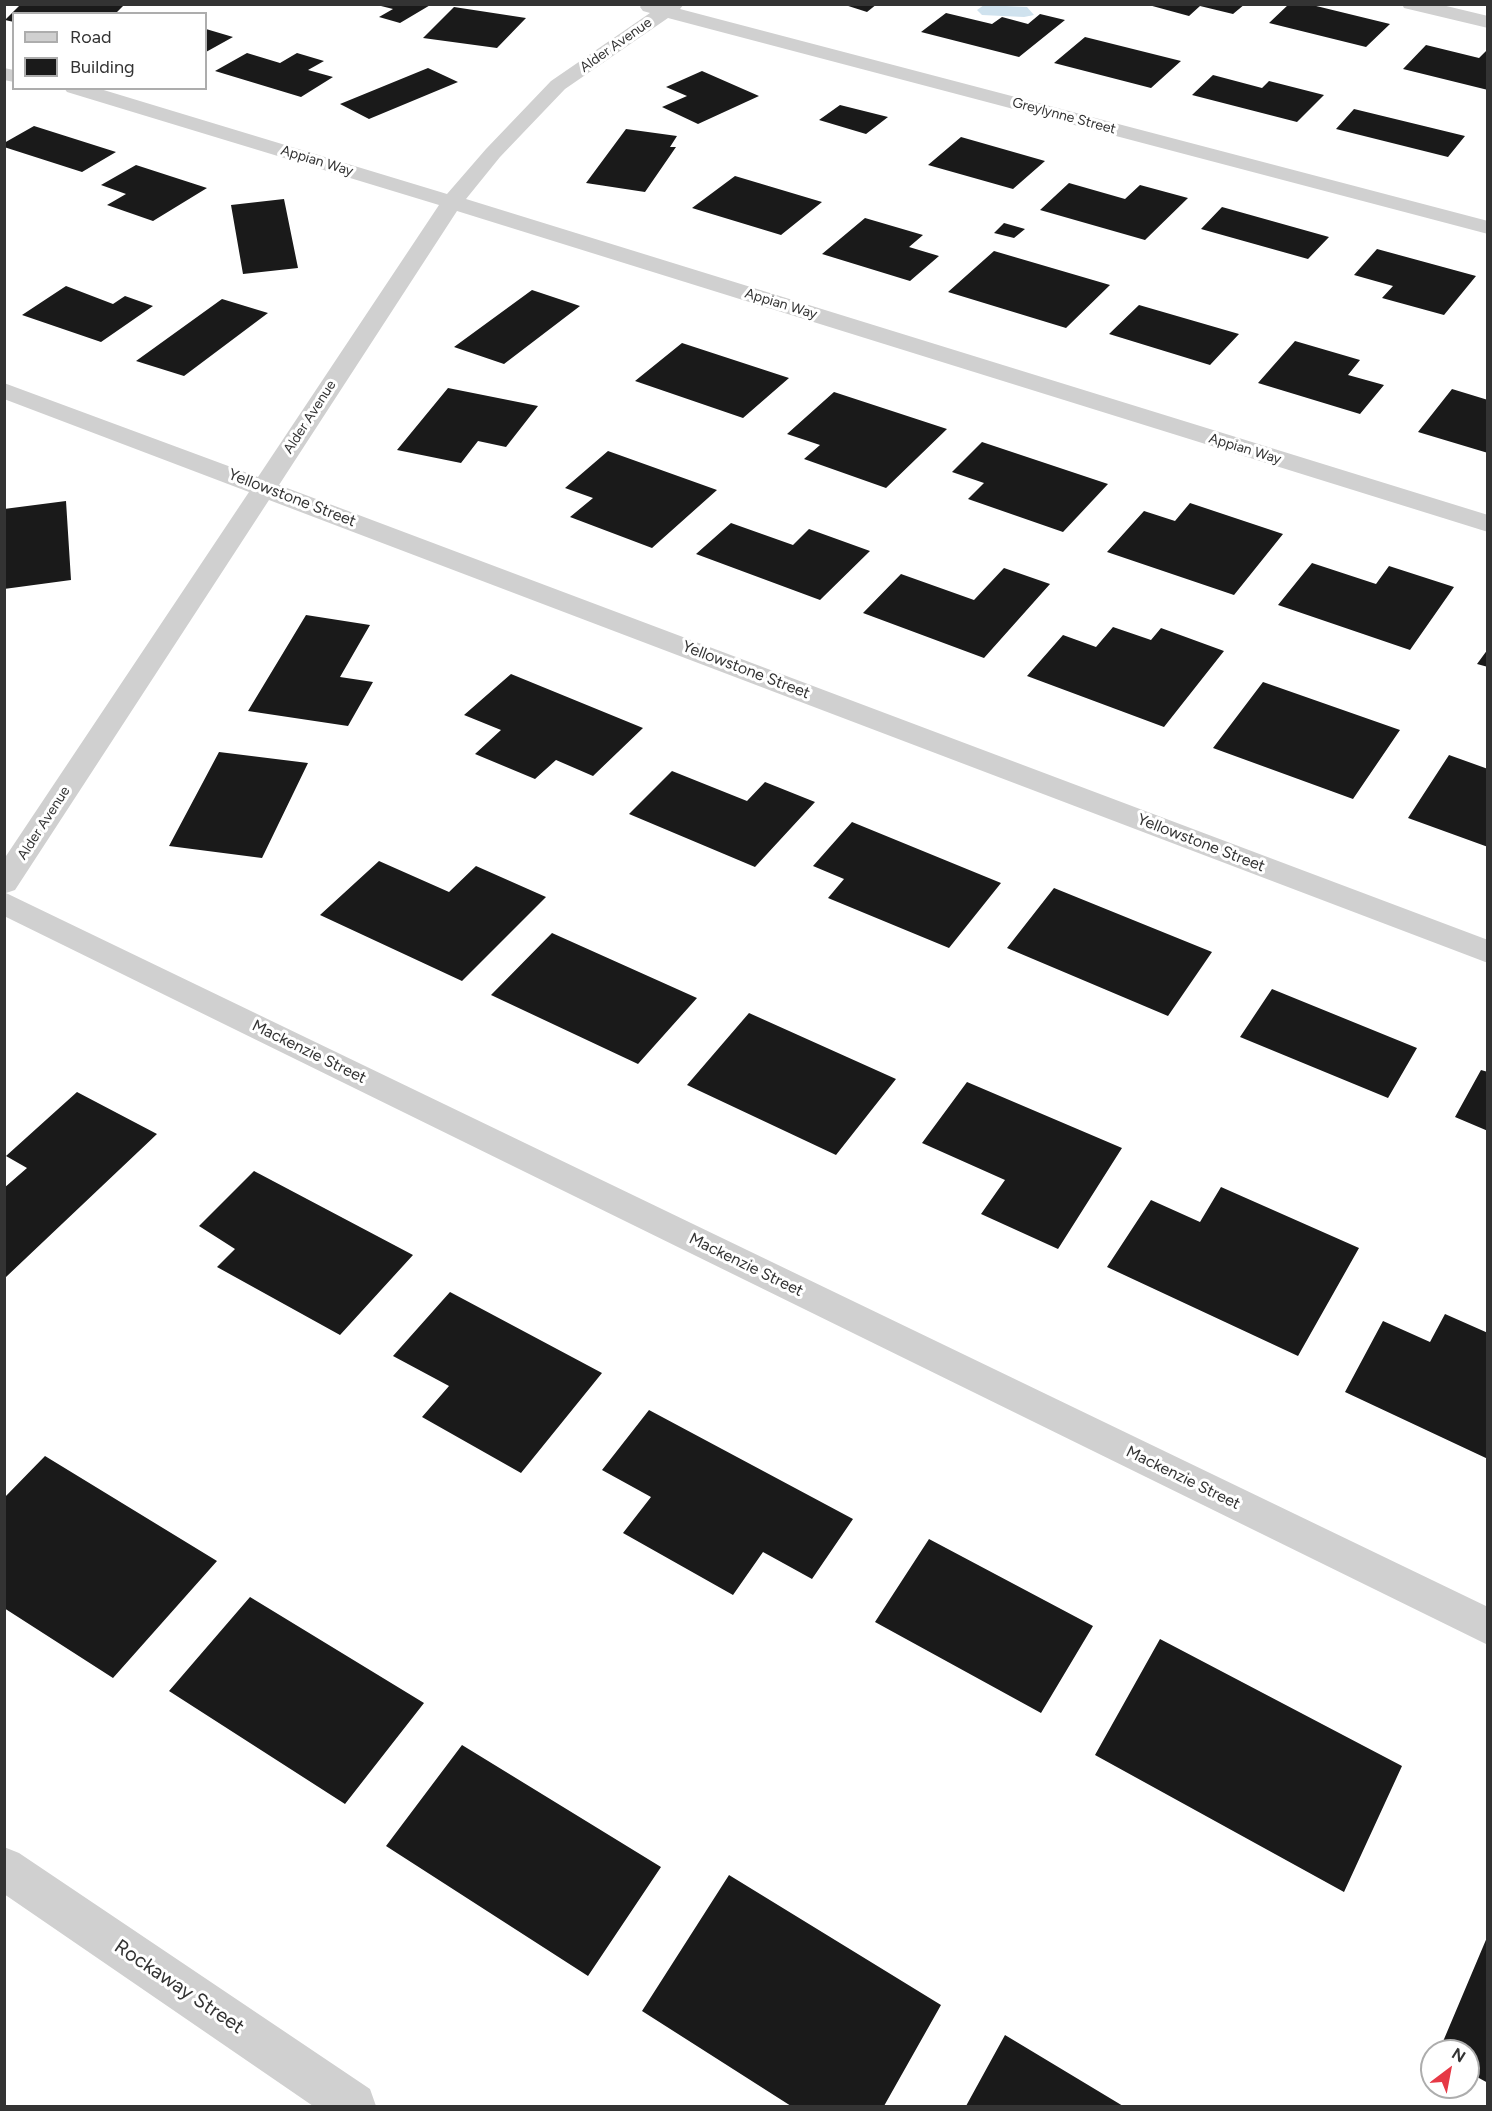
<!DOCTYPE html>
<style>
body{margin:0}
#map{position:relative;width:1492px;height:2111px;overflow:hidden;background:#fff;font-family:Figtree,sans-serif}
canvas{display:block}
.frame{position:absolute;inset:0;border:6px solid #333;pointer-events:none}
.legend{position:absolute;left:12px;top:12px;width:195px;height:78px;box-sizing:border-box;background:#fff;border:2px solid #adadad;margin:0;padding:8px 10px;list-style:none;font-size:18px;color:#333}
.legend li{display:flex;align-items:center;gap:12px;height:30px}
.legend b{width:30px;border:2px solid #adadad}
.north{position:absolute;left:1420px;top:2039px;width:60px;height:60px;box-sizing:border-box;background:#fff;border:2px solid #adadad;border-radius:50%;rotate:32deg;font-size:16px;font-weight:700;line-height:24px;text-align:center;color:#333}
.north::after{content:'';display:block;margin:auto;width:21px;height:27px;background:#e63946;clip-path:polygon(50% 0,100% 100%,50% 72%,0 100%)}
</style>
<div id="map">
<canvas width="1492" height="2111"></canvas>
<div class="frame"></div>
<ul class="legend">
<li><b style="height:8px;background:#d0d0d0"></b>Road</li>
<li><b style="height:16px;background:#1a1a1a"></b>Building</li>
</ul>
<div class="north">N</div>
</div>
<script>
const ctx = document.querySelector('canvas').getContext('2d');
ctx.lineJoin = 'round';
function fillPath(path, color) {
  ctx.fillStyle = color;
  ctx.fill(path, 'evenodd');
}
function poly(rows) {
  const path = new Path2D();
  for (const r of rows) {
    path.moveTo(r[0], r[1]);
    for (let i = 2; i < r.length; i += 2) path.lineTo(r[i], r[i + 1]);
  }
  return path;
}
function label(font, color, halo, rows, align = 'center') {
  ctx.font = font + ' Figtree,sans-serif';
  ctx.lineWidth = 6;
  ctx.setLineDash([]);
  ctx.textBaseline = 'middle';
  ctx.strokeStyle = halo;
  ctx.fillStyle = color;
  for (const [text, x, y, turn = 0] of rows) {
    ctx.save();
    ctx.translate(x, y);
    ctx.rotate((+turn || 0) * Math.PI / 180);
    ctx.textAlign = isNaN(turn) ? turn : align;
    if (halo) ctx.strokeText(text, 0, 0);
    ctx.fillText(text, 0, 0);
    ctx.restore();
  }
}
fillPath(poly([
 [984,5,1027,7,1034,15,1024,17,982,15,977,10]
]), '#cfe2ee');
fillPath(poly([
 [21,4,81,5,125,4,115,14,14,14,14,22,5,20],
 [432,4,400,23,379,17,393,9,377,5],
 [842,4,877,4,867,12],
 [1145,4,1245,4,1233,14,1200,6,1189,16],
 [1289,4,1308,4,1390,24,1366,47,1269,23],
 [454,7,526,18,497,48,423,38],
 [946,13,992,24,1002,17,1028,24,1040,14,1065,20,1019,57,921,32],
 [206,29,233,37,206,52],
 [1085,37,1181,61,1151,88,1054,63],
 [1426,45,1479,58,1488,49,1488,90,1403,69],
 [247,53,280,63,297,53,324,61,308,70,333,77,301,97,215,71],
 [428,68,458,82,369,119,340,104],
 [702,71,759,96,698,124,662,107,687,96,666,87],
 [1213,75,1262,88,1269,81,1324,95,1297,122,1192,95],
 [840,105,888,117,866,134,819,120],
 [1354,109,1465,136,1448,157,1336,129],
 [34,126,116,152,82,172,4,147,4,143],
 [626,129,677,136,670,147,676,147,645,192,586,183],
 [961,137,1045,161,1013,189,928,165],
 [136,165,207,188,153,221,107,205,126,194,101,185],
 [735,176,822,202,781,235,692,208],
 [1069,183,1125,199,1140,185,1188,198,1145,240,1040,210],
 [284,199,298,268,243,274,231,205],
 [1222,207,1329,237,1308,259,1201,229],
 [865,218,923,235,909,247,939,256,910,281,822,254],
 [1004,223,1025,229,1014,238,994,233],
 [1377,249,1476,276,1444,315,1382,298,1393,286,1354,275],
 [994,251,1110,285,1066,328,948,292],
 [66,286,113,304,125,296,153,306,101,342,22,315],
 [532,290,580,306,504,364,454,347],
 [222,299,268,313,184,376,136,361],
 [1139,305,1239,334,1210,365,1109,334],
 [1295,341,1360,360,1348,375,1384,385,1360,414,1258,383],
 [682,343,789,378,743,418,635,381],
 [448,388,538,406,506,447,478,441,461,463,397,450],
 [1452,389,1488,400,1488,453,1418,432],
 [834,392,947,429,886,488,804,459,820,445,787,434],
 [982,442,1108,484,1063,532,968,499,984,483,952,472],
 [608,451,717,490,652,548,570,517,593,498,565,488],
 [66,501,71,580,4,589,4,509],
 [1190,503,1283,534,1234,595,1107,552,1144,511,1175,521],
 [731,523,793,545,809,529,870,551,820,600,696,554],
 [1312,563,1376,584,1389,566,1454,587,1410,650,1278,605],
 [1004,568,1050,584,984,658,863,613,901,574,974,600],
 [306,615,370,625,340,677,373,682,348,726,248,711],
 [1113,627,1151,640,1161,628,1224,651,1164,727,1027,676,1063,635,1096,647],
 [1488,649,1488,667,1477,664],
 [511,674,643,728,593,776,556,760,535,779,475,754,501,730,464,715],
 [1263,682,1400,730,1353,799,1213,748],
 [219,752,308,763,262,858,169,846],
 [1449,755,1488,769,1488,847,1408,818],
 [672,771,747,801,765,782,815,802,755,867,629,814],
 [852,822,1001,883,949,948,828,898,844,879,813,866],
 [379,861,449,892,476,866,546,897,462,981,320,915],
 [1054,888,1212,952,1168,1016,1007,948],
 [552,933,697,998,638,1064,491,995],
 [1272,989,1417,1048,1388,1098,1240,1037],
 [749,1013,896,1079,836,1155,687,1085],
 [1481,1070,1488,1072,1488,1131,1455,1117],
 [967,1082,1122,1148,1058,1249,981,1214,1005,1180,922,1143],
 [77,1092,157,1134,6,1277,4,1188,27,1168,6,1156],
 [254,1171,413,1255,340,1335,217,1267,235,1249,199,1226],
 [1221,1187,1359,1248,1298,1356,1107,1267,1151,1200,1200,1222],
 [450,1292,602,1373,521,1473,422,1417,449,1386,393,1356],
 [1445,1314,1488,1333,1488,1459,1345,1392,1383,1321,1430,1342],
 [649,1410,853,1519,812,1579,763,1552,733,1595,623,1533,651,1497,602,1470],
 [45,1456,217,1561,113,1678,4,1608,4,1498],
 [929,1539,1093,1626,1041,1713,875,1622],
 [250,1597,424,1703,345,1804,169,1691],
 [1160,1639,1402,1766,1344,1892,1095,1755],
 [462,1745,661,1867,588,1976,386,1846],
 [729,1875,941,2005,884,2106,791,2106,642,2011],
 [1488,1935,1488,2083,1468,2072,1468,2051,1439,2051],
 [1005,2035,1123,2106,966,2106]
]), '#1a1a1a');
fillPath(poly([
 [642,4,684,4,680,9,1488,221,1488,234,668,18,565,89,500,157,466,199,1488,515,1488,532,457,211,279,485,1488,940,1488,963,269,500,15,890,6,893,1488,1607,1488,1645,4,916,4,859,249,492,4,399,4,383,258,477,439,205,67,92,64,88,97,88,447,194,486,149,551,81,650,13,643,11,640,7,642,4],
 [1402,4,1438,4,1488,16,1488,28,1404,8,1402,4],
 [4,68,14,70,14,82,4,80,4,68],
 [4,1847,19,1853,370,2089,376,2106,313,2106,4,1894,4,1847]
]), '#d0d0d0');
label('14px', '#333', '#fff', [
 ["Alder Avenue",616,45,-35],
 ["Greylynne Street",1064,116,15],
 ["Appian Way",317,161,17],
 ["Appian Way",781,304,17],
 ["Alder Avenue",310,417,-57],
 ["Appian Way",1245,449,17],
 ["Alder Avenue",44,823,-57]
]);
label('16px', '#333', '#fff', [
 ["Yellowstone Street",292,498,21],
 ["Yellowstone Street",746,670,21],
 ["Yellowstone Street",1201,843,21],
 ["Mackenzie Street",309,1052,26],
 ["Mackenzie Street",746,1265,26],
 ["Mackenzie Street",1183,1478,26]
]);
label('20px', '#333', '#fff', [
 ["Rockaway Street",179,1987,34]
]);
</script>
